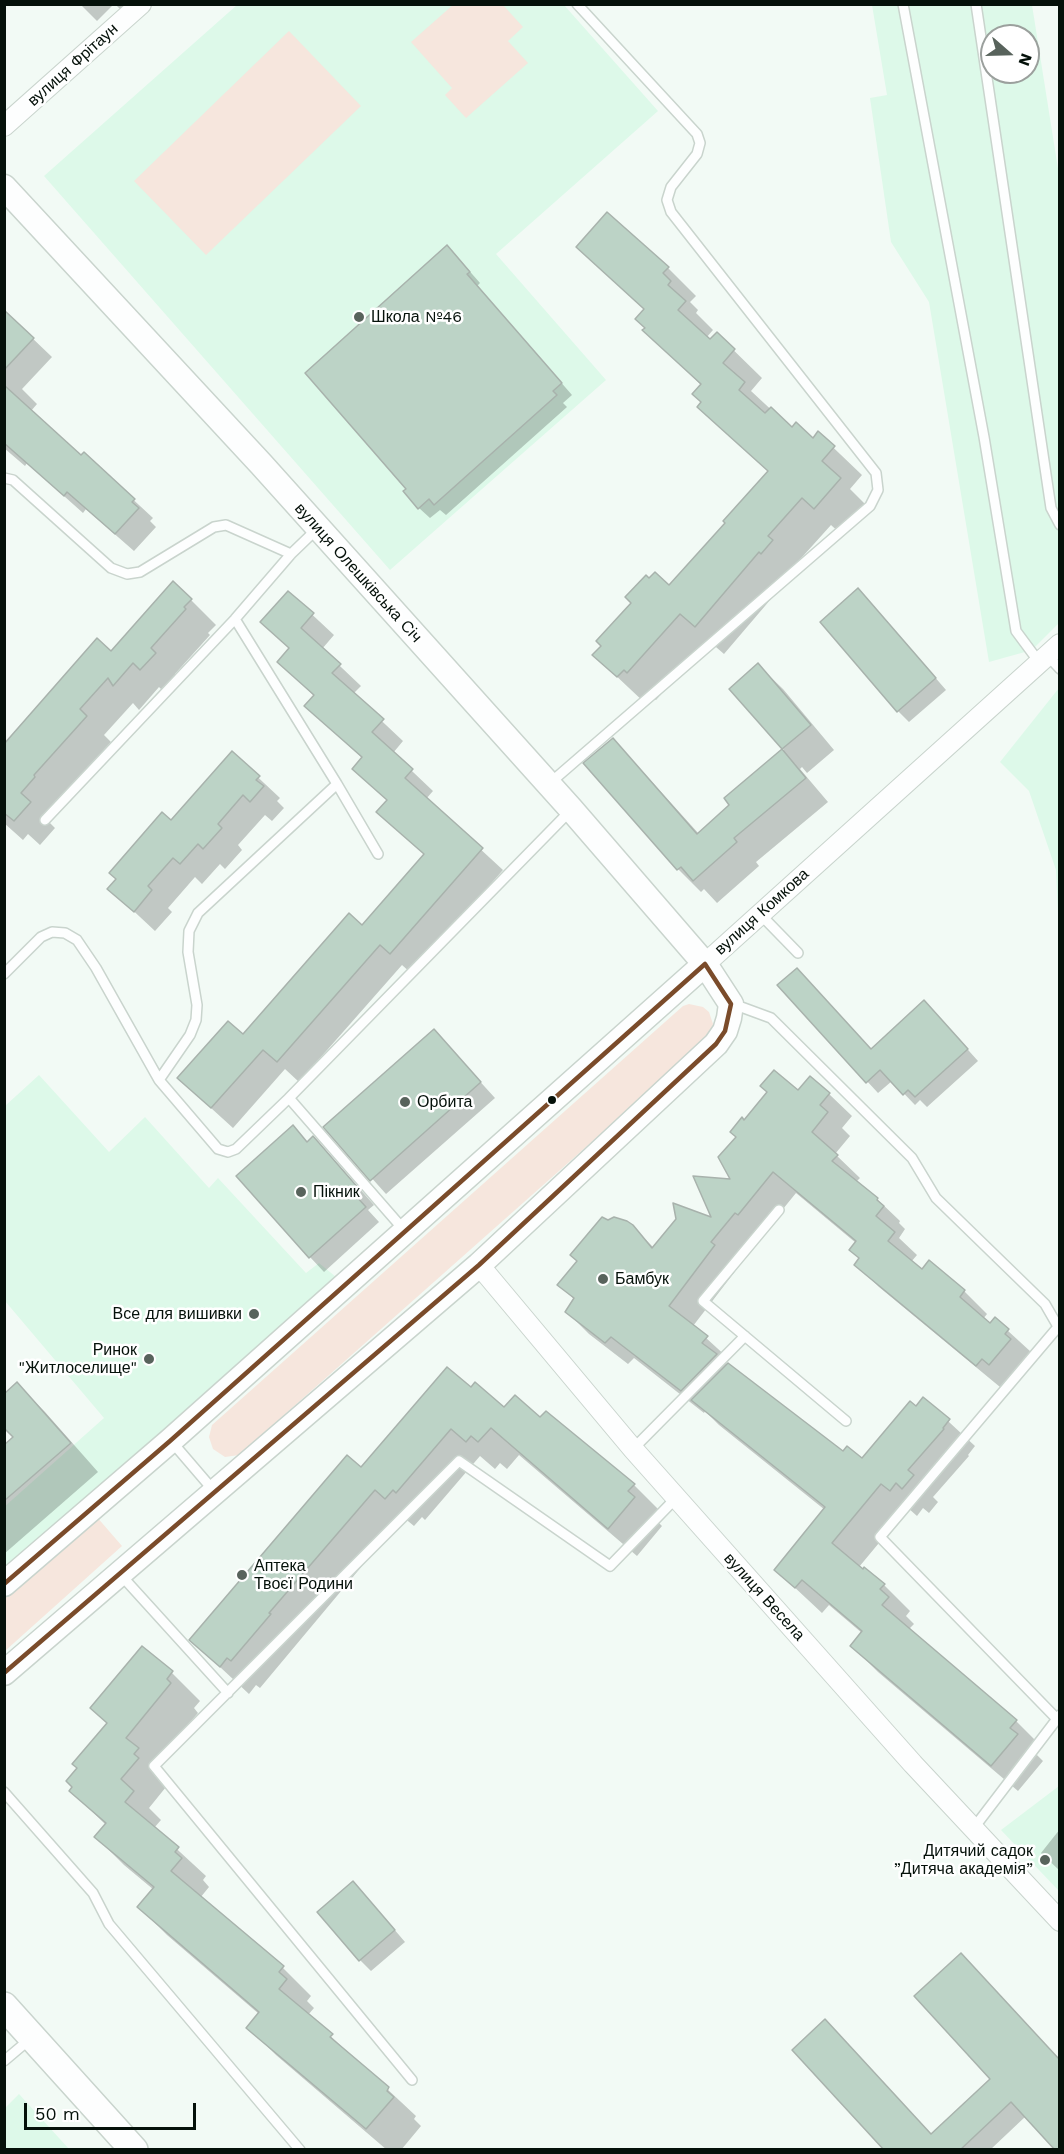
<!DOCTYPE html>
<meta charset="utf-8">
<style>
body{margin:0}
#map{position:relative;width:1064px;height:2154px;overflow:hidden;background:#f2faf5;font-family:"Work Sans",sans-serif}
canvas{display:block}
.frame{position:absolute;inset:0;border:6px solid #05110a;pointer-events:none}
.north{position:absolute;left:980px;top:24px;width:60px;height:60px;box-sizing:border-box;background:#fff;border:2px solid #9ba09d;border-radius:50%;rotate:110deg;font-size:16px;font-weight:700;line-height:24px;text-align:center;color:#05110a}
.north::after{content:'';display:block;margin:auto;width:21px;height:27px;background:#58635c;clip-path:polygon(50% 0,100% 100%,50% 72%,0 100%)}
.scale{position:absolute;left:24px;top:2103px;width:172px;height:27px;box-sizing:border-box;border:3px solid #05110a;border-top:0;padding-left:8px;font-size:18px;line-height:21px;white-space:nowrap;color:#05110a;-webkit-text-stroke:4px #fff;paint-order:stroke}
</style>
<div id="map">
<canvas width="1064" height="2154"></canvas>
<div class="frame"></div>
<div class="north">N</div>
<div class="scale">50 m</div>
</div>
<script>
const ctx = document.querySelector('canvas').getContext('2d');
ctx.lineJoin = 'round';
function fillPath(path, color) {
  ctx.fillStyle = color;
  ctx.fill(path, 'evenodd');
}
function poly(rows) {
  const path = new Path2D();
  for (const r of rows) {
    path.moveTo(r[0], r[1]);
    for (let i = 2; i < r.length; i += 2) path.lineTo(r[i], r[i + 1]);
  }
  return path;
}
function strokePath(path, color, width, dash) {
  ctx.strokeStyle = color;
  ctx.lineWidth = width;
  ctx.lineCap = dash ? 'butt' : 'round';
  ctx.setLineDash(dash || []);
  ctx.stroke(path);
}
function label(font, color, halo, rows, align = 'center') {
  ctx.font = font + ' "Work Sans",sans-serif';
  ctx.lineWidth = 5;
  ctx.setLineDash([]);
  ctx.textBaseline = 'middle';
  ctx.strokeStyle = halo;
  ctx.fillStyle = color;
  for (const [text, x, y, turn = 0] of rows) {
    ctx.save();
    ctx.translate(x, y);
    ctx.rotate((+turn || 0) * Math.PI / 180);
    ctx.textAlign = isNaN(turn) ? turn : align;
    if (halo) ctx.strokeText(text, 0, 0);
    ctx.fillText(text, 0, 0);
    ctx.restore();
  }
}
fillPath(poly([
 [237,5,564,5,658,111,496,254,606,380,390,570,44,176],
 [872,5,1032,5,1059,175,1059,623,1032,650,989,662,929,302,891,242,870,98,887,95],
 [992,36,1028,36,1028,72,992,72],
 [1059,688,1059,934,1056,870,1029,791,1000,762],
 [39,1075,109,1152,145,1117,209,1188,218,1178,306,1273,319,1263,336,1277,5,1572,4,1507,104,1418,5,1301,5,1106],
 [1059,1786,1059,1891,1001,1830],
 [19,2094,69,2149,5,2149,5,2108]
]), '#ddf9e9');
fillPath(poly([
 [454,4,503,5,523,27,508,41,528,63,466,118,445,95,452,88,411,42],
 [289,31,361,106,206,255,134,181],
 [689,1004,703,1007,709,1012,713,1024,710,1037,239,1455,225,1457,213,1449,209,1437,212,1425,683,1006],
 [96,1516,122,1546,5,1651,4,1598]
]), '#f6e6dd');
fillPath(poly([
 [80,4,114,4,97,21],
 [115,4,125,4,120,9],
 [578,247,668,268,696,296,690,302,698,310,696,313,713,330,706,338,710,342,717,334,762,378,751,391,792,429,813,440,818,433,862,475,850,489,868,507,843,536,831,525,795,565,800,569,788,579,724,654,709,641,656,700,652,697,646,704,594,655,670,587,769,472,699,406,703,403,702,386,644,330,646,328,645,310],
 [458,258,480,283,477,286,572,395,563,403,567,407,446,515,440,510,430,518,419,508,408,489],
 [5,312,52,357,22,389,37,404,31,411,81,457,84,454,153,518,150,521,156,527,134,551,86,509,83,513,27,463,25,466,4,448],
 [289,593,334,635,322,649,361,686,353,694,403,741,393,753,433,791,426,799,503,870,412,974,402,965,299,1082,285,1069,233,1128,200,1098,243,1036,362,927,425,855,399,832,388,801,354,769,363,759,306,706,315,697,279,662,290,649,263,622],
 [191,600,216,625,208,633,210,635,175,674,180,679,166,694,159,687,139,710,133,703,104,735,111,742,58,801,46,819,55,828,40,845,28,834,23,840,4,823,4,746,112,653],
 [869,601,946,690,909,722,898,711],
 [758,665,783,689,834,750,807,773,802,767,800,769,828,802,756,862,759,866,717,903,704,889,701,892,678,869,612,740,635,763,699,834,732,805,726,798,784,750,731,689],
 [232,753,280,798,277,801,284,808,272,821,265,815,238,845,242,850,225,869,220,864,202,884,195,877,168,908,172,912,155,931,109,888],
 [779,986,871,1050,935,1013,978,1061,927,1107,920,1100,915,1105,892,1081,878,1093],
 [434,1031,495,1098,386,1194,326,1127],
 [798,1092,829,1094,852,1116,842,1128,850,1136,835,1154,860,1178,856,1182,877,1199,900,1221,899,1223,905,1229,899,1238,917,1255,911,1262,922,1271,929,1262,964,1291,987,1314,983,1319,990,1325,995,1319,1031,1352,1012,1386,1005,1381,1000,1387,879,1287,856,1264,860,1259,851,1250,856,1243,796,1193,761,1236,733,1265,737,1269,693,1326,729,1359,726,1363,843,1453,862,1460,924,1399,975,1446,968,1455,969,1456,933,1497,938,1502,929,1513,923,1508,917,1516,908,1508,859,1567,884,1585,910,1611,906,1616,914,1624,908,1630,1016,1721,1042,1747,1036,1754,1043,1761,1018,1791,878,1672,852,1646,862,1633,829,1605,822,1613,776,1570,825,1510,719,1425,705,1411,704,1413,634,1358,628,1364,589,1334,567,1312,575,1300,559,1285,608,1222,632,1226,654,1248,714,1220,733,1181,738,1138,744,1122],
 [293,1127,308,1143,313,1138,328,1153,374,1205,368,1210,379,1222,324,1272,310,1257],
 [17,1384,45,1412,98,1472,4,1554,4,1447,15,1437],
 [471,1389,505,1409,540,1419,634,1485,662,1513,656,1520,662,1526,637,1556,519,1455,507,1469,500,1463,495,1469,480,1456,425,1520,422,1517,414,1526,403,1517,260,1688,256,1685,249,1694,191,1640,361,1470],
 [143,1648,172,1673,200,1701,194,1708,198,1713,153,1766,165,1778,161,1783,166,1787,149,1808,161,1820,154,1828,206,1876,203,1880,209,1887,200,1898,283,1968,311,1996,307,2001,314,2008,308,2015,416,2116,414,2119,421,2126,401,2150,387,2150,276,2055,248,2027,259,2014,167,1935,139,1907,154,1890,124,1865,96,1837,106,1825,71,1791,78,1768,108,1724,92,1708],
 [1060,1829,1060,1871,1041,1853],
 [364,1894,405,1942,371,1971,360,1960],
 [961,1955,1060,2060,1060,2150,1057,2150,1026,2116,990,2150,886,2150,932,2136,993,2079]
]), '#0003');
const building = poly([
 [607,212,669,267,663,273,671,281,668,285,686,301,678,310,710,339,717,332,735,349,723,363,745,382,739,390,765,413,771,407,792,427,796,422,813,438,818,431,835,446,822,461,841,478,814,509,802,498,768,536,773,540,761,554,759,552,695,627,680,614,627,673,624,670,617,677,592,655,601,646,596,641,631,603,625,597,646,575,649,578,655,572,669,585,725,523,723,521,768,471,697,407,701,402,692,394,701,384,642,330,645,328,635,319,644,309,576,247,607,212],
 [447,245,470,272,467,274,562,383,553,391,557,395,434,505,429,499,418,509,403,491,406,489,305,373,447,245],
 [4,310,34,338,4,370,4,310],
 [4,385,81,455,84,452,135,499,132,502,139,508,115,534,67,492,64,496,4,443,4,385],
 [173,581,192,599,184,607,186,609,151,648,156,653,140,670,133,663,113,686,108,678,80,709,87,716,34,775,35,777,21,793,31,802,14,821,4,813,4,744,97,638,111,651,173,581],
 [858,588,936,678,897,712,820,622,858,588],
 [288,591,314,613,301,628,341,664,332,673,384,719,372,732,413,769,405,778,483,848,390,954,380,945,277,1062,263,1050,211,1108,177,1078,228,1021,243,1034,349,913,362,925,424,854,376,812,387,800,352,769,362,757,304,706,314,695,277,662,289,648,260,622,288,591],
 [758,663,811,725,782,749,729,689,758,663],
 [613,738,697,834,729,805,724,798,782,749,806,778,734,838,737,842,693,881,681,867,677,870,583,763,613,738],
 [232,751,260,776,256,780,264,786,250,802,243,795,218,824,222,828,203,849,198,844,180,864,173,858,148,886,152,890,134,912,107,889,116,879,109,873,162,812,171,820,232,751],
 [797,968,871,1049,924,1000,968,1049,915,1097,908,1090,903,1095,880,1070,866,1083,777,985,797,968],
 [434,1029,481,1082,370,1181,323,1127,434,1029],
 [774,1070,798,1090,810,1076,830,1093,820,1105,828,1112,812,1132,838,1155,832,1161,878,1198,877,1200,884,1206,876,1216,895,1232,888,1241,922,1269,929,1260,965,1290,960,1297,990,1323,995,1317,1009,1329,1005,1334,1011,1339,989,1365,982,1359,976,1366,854,1265,859,1258,849,1250,856,1241,773,1172,738,1215,735,1213,711,1242,715,1245,669,1306,708,1336,702,1343,717,1354,681,1391,611,1337,605,1343,565,1312,574,1298,557,1285,577,1261,570,1255,602,1217,608,1220,614,1217,627,1221,633,1225,652,1248,676,1219,673,1203,711,1217,693,1176,730,1179,718,1157,736,1137,730,1132,742,1117,744,1120,767,1092,760,1086,774,1070],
 [293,1125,307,1142,313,1136,360,1190,355,1195,366,1207,309,1258,236,1176,293,1125],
 [728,1363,843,1451,847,1446,862,1458,910,1401,916,1406,923,1397,950,1419,943,1428,944,1429,908,1470,914,1475,902,1489,896,1483,890,1491,881,1484,832,1543,863,1569,864,1567,885,1584,880,1589,889,1597,882,1605,1017,1720,1010,1728,1018,1734,991,1766,850,1646,862,1631,802,1580,795,1588,774,1570,825,1507,691,1400,728,1363],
 [447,1367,471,1387,475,1382,504,1407,515,1395,540,1417,546,1411,635,1484,628,1491,635,1497,608,1529,491,1428,478,1442,471,1436,466,1442,451,1429,396,1493,393,1490,385,1499,375,1490,269,1613,271,1614,231,1661,227,1658,220,1667,189,1640,347,1455,361,1467,447,1367],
 [17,1382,71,1443,4,1501,4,1445,13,1437,4,1428,4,1394,17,1382],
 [142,1646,173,1671,167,1679,171,1683,126,1738,139,1748,134,1754,139,1758,121,1779,134,1791,125,1802,179,1847,175,1852,182,1858,171,1871,284,1966,279,1972,287,1979,279,1989,333,2034,330,2037,389,2087,387,2091,394,2097,366,2129,246,2028,259,2012,137,1907,154,1887,94,1837,106,1823,69,1791,72,1787,66,1781,77,1768,72,1764,107,1723,90,1708,142,1646],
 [353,1881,395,1930,359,1961,317,1912,353,1881],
 [961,1953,1059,2059,1059,2150,1055,2150,1011,2102,960,2150,884,2150,792,2050,825,2019,931,2134,990,2079,914,1996,961,1953]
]);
fillPath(building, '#bcd3c6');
strokePath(building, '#a8b2ac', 1.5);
const service = poly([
 [903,4,984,437,1016,631,1039,662],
 [976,4,1051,508,1060,525],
 [4,478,13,480,111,568,127,574,140,572,214,527,226,525,291,554],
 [235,619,337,784,198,913,189,931,188,952,197,1005,196,1020,190,1035,159,1080,218,1149,228,1152,236,1149,289,1098,404,1230],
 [1047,655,1060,669],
 [550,783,870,506,878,490,876,473,671,212,667,200,671,187,697,154,700,143,697,134,577,4],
 [337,784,378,854],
 [45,820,235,619,291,554,318,528],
 [760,914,798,953],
 [4,974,41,937,52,932,65,933,77,940,96,968,159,1080],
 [733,1004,771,1018,912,1158,936,1198,1045,1304,1060,1330],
 [289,1098,571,810],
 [779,1210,703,1301,846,1421],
 [172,1442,214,1491],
 [633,1449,745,1336],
 [120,1574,228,1693],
 [1057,1719,880,1537,1058,1327],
 [4,1792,93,1893,109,1924,300,2150],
 [973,1829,1060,1715],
 [4,2061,30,2039],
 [412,2080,154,1766,459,1461,610,1566,676,1498]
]);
const minor = poly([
 [4,126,141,4],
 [705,964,1060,644],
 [479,1265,633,1449,913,1764,1060,1921]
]);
const tertiary = poly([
 [4,187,261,464,571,809,705,964,731,1004,729,1018,725,1031,716,1044,479,1265,4,1673],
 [4,1584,170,1441,705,964]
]);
const secondary = poly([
 [4,2006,134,2150]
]);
strokePath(service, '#c9d4cd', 12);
strokePath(minor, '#c9d4cd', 22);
strokePath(tertiary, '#c9d4cd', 27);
strokePath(secondary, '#c9d4cd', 30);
strokePath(service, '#fdfefe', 9);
strokePath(minor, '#fdfefe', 20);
strokePath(tertiary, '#fdfefe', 24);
strokePath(secondary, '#fdfefe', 27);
strokePath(poly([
 [4,1584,170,1441,705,964,731,1004,725,1031,716,1044,479,1265,4,1673]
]), '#7a4b2a', 4.5);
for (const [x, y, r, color] of [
 [359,317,6,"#58635c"],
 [552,1100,5,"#05110a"],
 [405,1102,6,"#58635c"],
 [301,1192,6,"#58635c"],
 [603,1279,6,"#58635c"],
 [254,1314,6,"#58635c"],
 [149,1359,6,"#58635c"],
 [242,1575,6,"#58635c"],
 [1045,1860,6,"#58635c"]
]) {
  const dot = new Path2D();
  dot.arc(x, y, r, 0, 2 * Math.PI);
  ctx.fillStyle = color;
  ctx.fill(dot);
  strokePath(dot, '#fff', 2);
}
label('16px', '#05110a', '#fff', [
 ["вулиця Фрітаун",73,65,-42],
 ["вулиця Олешківська Січ",358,573,48],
 ["вулиця Комкова",762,912,-42],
 ["вулиця Весела",764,1597,48]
]);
label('16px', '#05110a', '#fff', [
 ["Школа №46",371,317],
 ["Орбита",417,1102],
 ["Пікник",313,1192],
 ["Бамбук",615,1279],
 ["Все для вишивки",242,1314,"right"],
 ["Ринок",137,1350,"right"],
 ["\"Житлоселище\"",137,1368,"right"],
 ["Аптека",254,1566],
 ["Твоєї Родини",254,1584],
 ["Дитячий садок",1033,1851,"right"],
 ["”Дитяча академія”",1033,1869,"right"]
], 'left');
</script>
